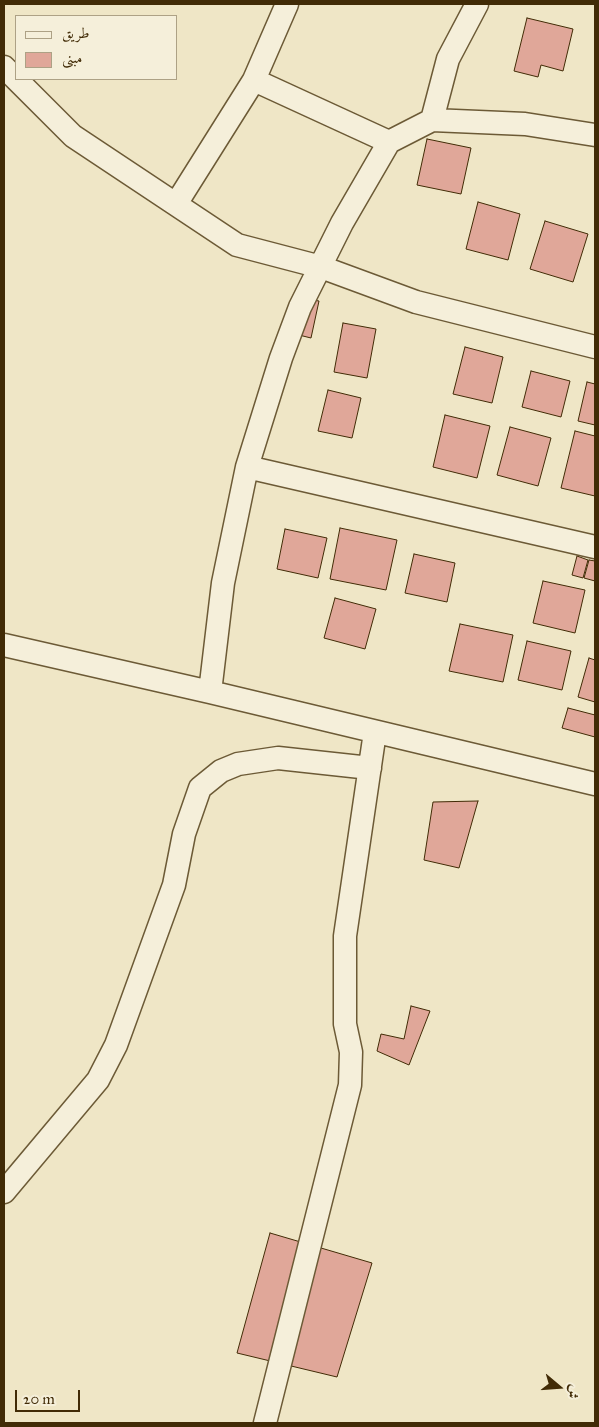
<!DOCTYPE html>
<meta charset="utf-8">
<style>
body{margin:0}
#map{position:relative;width:599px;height:1427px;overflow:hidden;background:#efe6c6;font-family:"IM FELL Great Primer",Amiri,serif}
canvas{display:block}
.frame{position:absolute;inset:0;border:5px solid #412b06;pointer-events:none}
.legend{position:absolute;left:15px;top:15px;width:162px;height:65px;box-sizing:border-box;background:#f5efda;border:1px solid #ada185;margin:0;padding:6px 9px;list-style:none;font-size:15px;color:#412b06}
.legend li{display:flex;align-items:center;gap:10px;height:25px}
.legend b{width:25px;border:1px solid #ada185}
.north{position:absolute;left:534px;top:1362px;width:50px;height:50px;-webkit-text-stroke:4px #f5efda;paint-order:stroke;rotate:108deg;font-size:14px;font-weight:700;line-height:20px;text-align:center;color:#412b06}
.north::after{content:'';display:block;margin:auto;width:18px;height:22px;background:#412b06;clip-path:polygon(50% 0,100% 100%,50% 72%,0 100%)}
.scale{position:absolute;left:15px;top:1390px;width:65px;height:22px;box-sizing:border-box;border:2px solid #412b06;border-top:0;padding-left:6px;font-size:15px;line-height:18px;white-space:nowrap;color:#412b06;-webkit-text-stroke:4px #f5efda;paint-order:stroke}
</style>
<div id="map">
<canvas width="599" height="1427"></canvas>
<div class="frame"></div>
<ul class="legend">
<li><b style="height:6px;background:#f5efda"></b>طريق</li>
<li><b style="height:14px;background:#e0a799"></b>مبنى</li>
</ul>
<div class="north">ش</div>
<div class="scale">20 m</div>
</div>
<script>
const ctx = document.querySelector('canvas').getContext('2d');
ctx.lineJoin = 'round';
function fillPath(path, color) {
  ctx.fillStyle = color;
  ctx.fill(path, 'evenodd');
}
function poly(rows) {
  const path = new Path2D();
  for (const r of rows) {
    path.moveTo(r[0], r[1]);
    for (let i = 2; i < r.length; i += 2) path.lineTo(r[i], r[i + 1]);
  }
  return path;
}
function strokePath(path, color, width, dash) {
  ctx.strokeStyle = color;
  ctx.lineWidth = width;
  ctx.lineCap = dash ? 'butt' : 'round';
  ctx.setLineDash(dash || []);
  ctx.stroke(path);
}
const building = poly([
 [527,18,573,29,563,71,541,65,538,77,514,71,527,18],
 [427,139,471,148,461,194,417,185,427,139],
 [478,202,520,214,508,260,466,249,478,202],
 [545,221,588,234,573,282,530,269,545,221],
 [307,299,319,301,311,338,299,335,307,299],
 [343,323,376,329,367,378,334,372,343,323],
 [465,347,503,357,492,403,453,394,465,347],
 [531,371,570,381,561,417,522,407,531,371],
 [587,382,595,384,595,425,578,421,587,382],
 [328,390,361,398,352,438,318,431,328,390],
 [445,415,490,426,477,478,433,467,445,415],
 [510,427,551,438,538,486,497,475,510,427],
 [575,431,595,436,595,496,561,488,575,431],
 [340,528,397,540,386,590,330,579,340,528],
 [285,529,327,538,318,578,277,569,285,529],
 [414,554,455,563,447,602,405,593,414,554],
 [577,556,588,560,583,578,572,575,577,556],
 [589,560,595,561,595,581,584,578,589,560],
 [543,581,585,590,575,633,533,623,543,581],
 [335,598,376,609,365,649,324,638,335,598],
 [460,624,513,635,503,682,449,671,460,624],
 [527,641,571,651,562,690,518,680,527,641],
 [589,658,595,660,595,702,578,697,589,658],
 [568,708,595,715,595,737,562,728,568,708],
 [478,801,459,868,424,860,433,802,478,801],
 [411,1006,430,1011,409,1065,377,1051,381,1034,404,1039,411,1006],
 [270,1233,372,1263,337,1377,237,1353,270,1233]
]);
fillPath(building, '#e0a799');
strokePath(building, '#412b06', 1);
const minor = poly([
 [4,67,73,136,237,245,321,267,416,302,595,347],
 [254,80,389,142],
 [432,120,448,59,477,4],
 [176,204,254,80,287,4],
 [247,467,595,547],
 [4,645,210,692,595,784],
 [210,692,223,583,247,467,281,358,300,307,342,223,389,142,432,120,525,124,595,135],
 [4,1192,98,1080,116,1045,174,885,184,834,200,788,221,771,238,764,278,758,370,768],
 [265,1423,350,1085,351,1052,345,1024,345,936,375,732]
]);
strokePath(minor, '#6c5a36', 25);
strokePath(minor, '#f5efda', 22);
</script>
